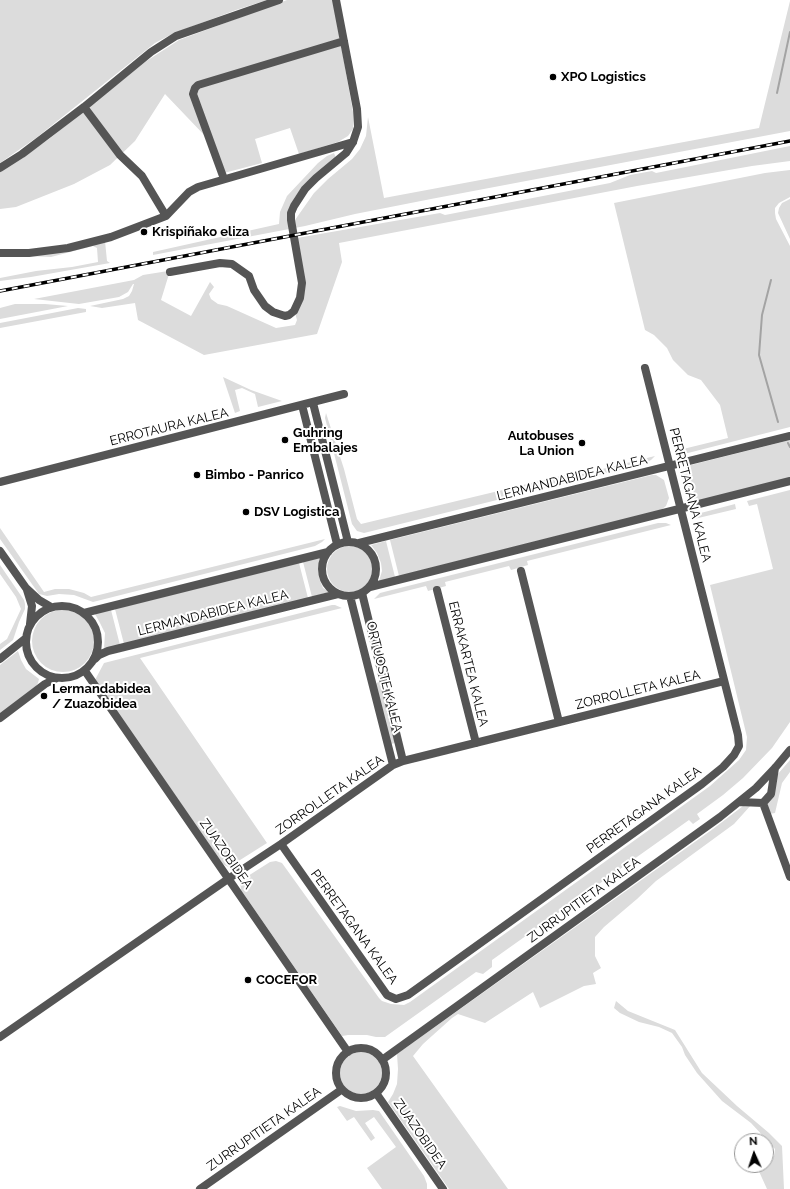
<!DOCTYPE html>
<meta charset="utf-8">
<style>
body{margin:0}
#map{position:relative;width:790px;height:1189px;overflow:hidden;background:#fff;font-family:Raleway,sans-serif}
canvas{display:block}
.north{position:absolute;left:734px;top:1133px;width:40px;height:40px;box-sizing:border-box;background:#fff;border:1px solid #999;border-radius:50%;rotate:357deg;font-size:11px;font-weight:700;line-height:16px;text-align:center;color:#000}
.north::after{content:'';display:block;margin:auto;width:14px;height:18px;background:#000;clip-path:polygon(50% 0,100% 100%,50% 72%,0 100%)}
</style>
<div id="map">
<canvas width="790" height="1189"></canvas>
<div class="north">N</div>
</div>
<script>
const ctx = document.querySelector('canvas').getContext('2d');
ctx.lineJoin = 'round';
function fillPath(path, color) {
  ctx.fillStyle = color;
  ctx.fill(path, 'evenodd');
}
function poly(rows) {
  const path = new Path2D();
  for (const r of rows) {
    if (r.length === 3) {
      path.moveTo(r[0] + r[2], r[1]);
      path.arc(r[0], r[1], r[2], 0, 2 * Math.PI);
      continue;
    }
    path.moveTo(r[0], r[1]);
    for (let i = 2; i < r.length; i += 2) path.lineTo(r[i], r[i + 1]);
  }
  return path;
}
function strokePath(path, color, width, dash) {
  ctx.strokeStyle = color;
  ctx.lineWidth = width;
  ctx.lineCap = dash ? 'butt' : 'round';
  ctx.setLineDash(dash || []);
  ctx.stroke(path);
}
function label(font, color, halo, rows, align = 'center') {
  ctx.font = font + ' Raleway,sans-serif';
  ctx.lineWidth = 4;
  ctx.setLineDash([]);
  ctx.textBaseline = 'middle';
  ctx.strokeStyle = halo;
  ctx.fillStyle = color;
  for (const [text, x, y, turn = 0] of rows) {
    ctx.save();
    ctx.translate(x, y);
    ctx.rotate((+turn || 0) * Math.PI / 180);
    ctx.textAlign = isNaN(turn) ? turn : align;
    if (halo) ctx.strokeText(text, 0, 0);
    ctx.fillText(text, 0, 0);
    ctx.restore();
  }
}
fillPath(poly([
 [0,0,267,0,236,10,172,34,155,43,36,138,0,163],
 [287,0,333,0,353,112,353,129,348,136,338,142,299,154,290,128,255,139,262,163,224,173,207,138,165,94,135,141,110,165,74,184,16,207,0,209,0,172,49,139,145,62,179,40],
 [790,1,790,131,431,199,355,214,305,226,153,255,153,252,279,224,280,212,287,196,318,163,327,156,334,153,336,158,305,184,295,197,291,205,295,220,314,193,328,179,352,159,360,149,366,136,368,117,384,198,759,128],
 [790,146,790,161,752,166,637,186,339,243,342,262,317,334,204,355,138,320,135,303,102,308,90,306,123,299,129,296,132,291,134,284,133,284,128,292,119,297,79,304,34,299,134,280,143,275,168,271,169,274,161,300,191,316,210,282,214,287,209,294,211,299,218,304,227,306,276,328,295,325,297,320,295,313,299,308,297,238,440,213,445,215,610,183,630,175,652,171,656,173],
 [790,170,790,197,779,203,775,208,775,213,776,219,790,246,790,427,688,453,679,453,675,451,728,438,720,405,701,380,688,375,673,360,667,348,654,335,645,330,614,203,765,173],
 [790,199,790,239,778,213,779,208,782,203],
 [105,241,107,261,110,263,31,277,0,281,0,278,36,271,72,267,98,262,97,248,93,246,51,257,26,256],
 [15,304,45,304,68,306,0,319,0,308],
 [78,308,86,309,86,312,0,328,0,323],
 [223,377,251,390,282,401,258,407,255,394,242,388,235,390,240,411,235,413],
 [326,413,344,469,357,519,361,524,565,475,566,478,655,456,651,460,642,464,364,533,357,531,352,524,325,418],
 [790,440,790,478,699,501,694,500,687,495,682,476,686,468,691,465],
 [652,475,656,475,664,480,669,498,666,506,661,510,399,576,390,540],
 [790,490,790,722,772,748,743,778,723,795,697,814,700,819,693,824,689,820,492,960,492,967,483,974,476,972,385,1037,376,1037,367,1035,348,1035,342,1036,241,890,240,881,270,862,276,861,282,863,379,998,382,1001,391,1004,404,1005,410,1002,710,786,739,760,746,750,747,737,710,585,773,569,757,504,749,506,747,501],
 [735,504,736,509,694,519,693,517,697,514],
 [658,523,666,523,671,525,527,561,528,565,511,570,509,566,445,582,446,586,428,591,426,586,374,599,380,593],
 [0,528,44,592,55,589,69,589,84,593,91,597,325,539,322,542,315,546,93,602,74,595,59,594,47,596,39,594,0,539],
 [386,541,395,577,379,581,382,571,381,563,377,553,371,545],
 [350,569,23],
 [320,558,318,573,320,581,323,588,329,592,312,597,303,562],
 [299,563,308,598,124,644,115,609],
 [0,565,24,600,25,604,25,609,19,622,13,640,0,650,0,644,7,639,21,609,16,597,0,574],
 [332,605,335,605,342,608,140,658,267,843,229,867,226,866,223,864,95,680,104,663],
 [111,610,120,645,104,649,105,633,100,623,95,614],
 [63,641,31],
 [18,651,21,660,26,669,39,679,38,683,36,686,0,714,0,665],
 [378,682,380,683,395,743,391,744,376,684],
 [790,760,790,772,782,783,775,813,769,814,767,803,777,775],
 [752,804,734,824,656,881,637,899,604,927,595,937,595,956,601,968,593,973,596,984,584,986,540,1008,533,992,485,1023,458,1014,452,1018,423,1044,413,1056,508,1189,449,1189,388,1102,393,1094,397,1084,398,1069,397,1054,713,829,743,806],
 [616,1001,628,1011,675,1030,702,1073,737,1106,769,1133,782,1146,784,1189,767,1189,757,1167,760,1165,766,1165,766,1161,774,1156,775,1149,751,1123,722,1101,697,1073,685,1055,682,1047,672,1033,659,1027,639,1022,620,1013,614,1008],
 [361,1073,21],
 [340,1106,356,1111,373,1110,379,1111,424,1176,427,1184,427,1189,382,1189,367,1168,396,1147,374,1117,365,1123,375,1138,371,1141,354,1117,347,1121,337,1107]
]), '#dcdcdc');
strokePath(poly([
 [777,93,790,32],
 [771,280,762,315,759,355,778,422],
 [788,443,790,447]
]), '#a3a3a3', 2);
strokePath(poly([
 [84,107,120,155,142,176,166,216],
 [0,168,22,154,84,107,151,52,176,36,279,0],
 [224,179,193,94,195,88,198,85,344,41],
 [0,253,29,253,68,248,111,237,166,216,189,192,198,187,353,142],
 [170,272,220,263,232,264,249,276,254,290,265,306,273,312,285,316,289,315,294,311,300,298,302,283,291,220,291,213,294,206,305,189,316,178,346,153,353,142,358,127,357,109,336,0],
 [313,403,348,542],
 [302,405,337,544],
 [0,482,344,394],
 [349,569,27],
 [359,543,790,436],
 [0,551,26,588,39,600,51,607],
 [521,571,559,722],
 [370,587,790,481],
 [27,590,32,606,30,624],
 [437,590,476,743],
 [362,593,403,761],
 [350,596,393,765],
 [62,642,36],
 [84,613,328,552],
 [0,659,26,638],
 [95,659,99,655,108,651,338,594],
 [85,671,348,1052],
 [0,718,45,684,57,678],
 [740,802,763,803,771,794,775,768],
 [763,803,790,877],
 [281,844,387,995,396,999,408,995,702,784,723,767,734,755,739,746,738,735,645,368],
 [0,1037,228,879,281,844,393,765,403,761,724,681],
 [361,1073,25],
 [382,1060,720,817,756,788,775,768,790,750],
 [376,1093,443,1189],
 [200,1189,341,1090]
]), '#555', 8);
const rail = poly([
 [0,291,790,141]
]);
strokePath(rail, '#000', 3.5);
strokePath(rail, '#fff', 2, [6]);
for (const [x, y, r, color] of [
 [553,77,4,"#000"],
 [144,232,4,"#000"],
 [285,440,4,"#000"],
 [582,443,4,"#000"],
 [197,475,4,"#000"],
 [246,512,4,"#000"],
 [44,696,4,"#000"],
 [248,980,4,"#000"]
]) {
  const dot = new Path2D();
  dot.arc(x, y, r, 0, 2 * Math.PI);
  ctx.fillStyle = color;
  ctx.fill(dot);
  strokePath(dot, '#fff', 1.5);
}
label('bold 13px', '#000', '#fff', [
 ["XPO Logistics",561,77],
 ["Krispiñako eliza",152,232],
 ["Guhring",293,433],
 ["Embalajes",293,448],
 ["Autobuses",574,436,"right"],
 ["La Union",574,451,"right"],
 ["Bimbo - Panrico",205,475],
 ["DSV Logistica",254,512],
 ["Lermandabidea",52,689],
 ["/ Zuazobidea",52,704],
 ["COCEFOR",256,980]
], 'left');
label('13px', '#000', '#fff', [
 ["ERROTAURA KALEA",169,427,-14],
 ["LERMANDABIDEA KALEA",572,478,-14],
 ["PERRETAGANA KALEA",690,495,76],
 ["LERMANDABIDEA KALEA",213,613,-14],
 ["ERRAKARTEA KALEA",468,664,76],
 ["ORTUOSTE KALEA",384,677,76],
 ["ZORROLLETA KALEA",638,690,-14],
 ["ZORROLLETA KALEA",330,795,-35],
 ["PERRETAGANA KALEA",644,810,-36],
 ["ZUAZOBIDEA",226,854,55],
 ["ZURRUPITIETA KALEA",584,900,-36],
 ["PERRETAGANA KALEA",354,927,54],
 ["ZURRUPITIETA KALEA",264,1129,-35],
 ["ZUAZOBIDEA",420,1134,55]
]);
</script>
